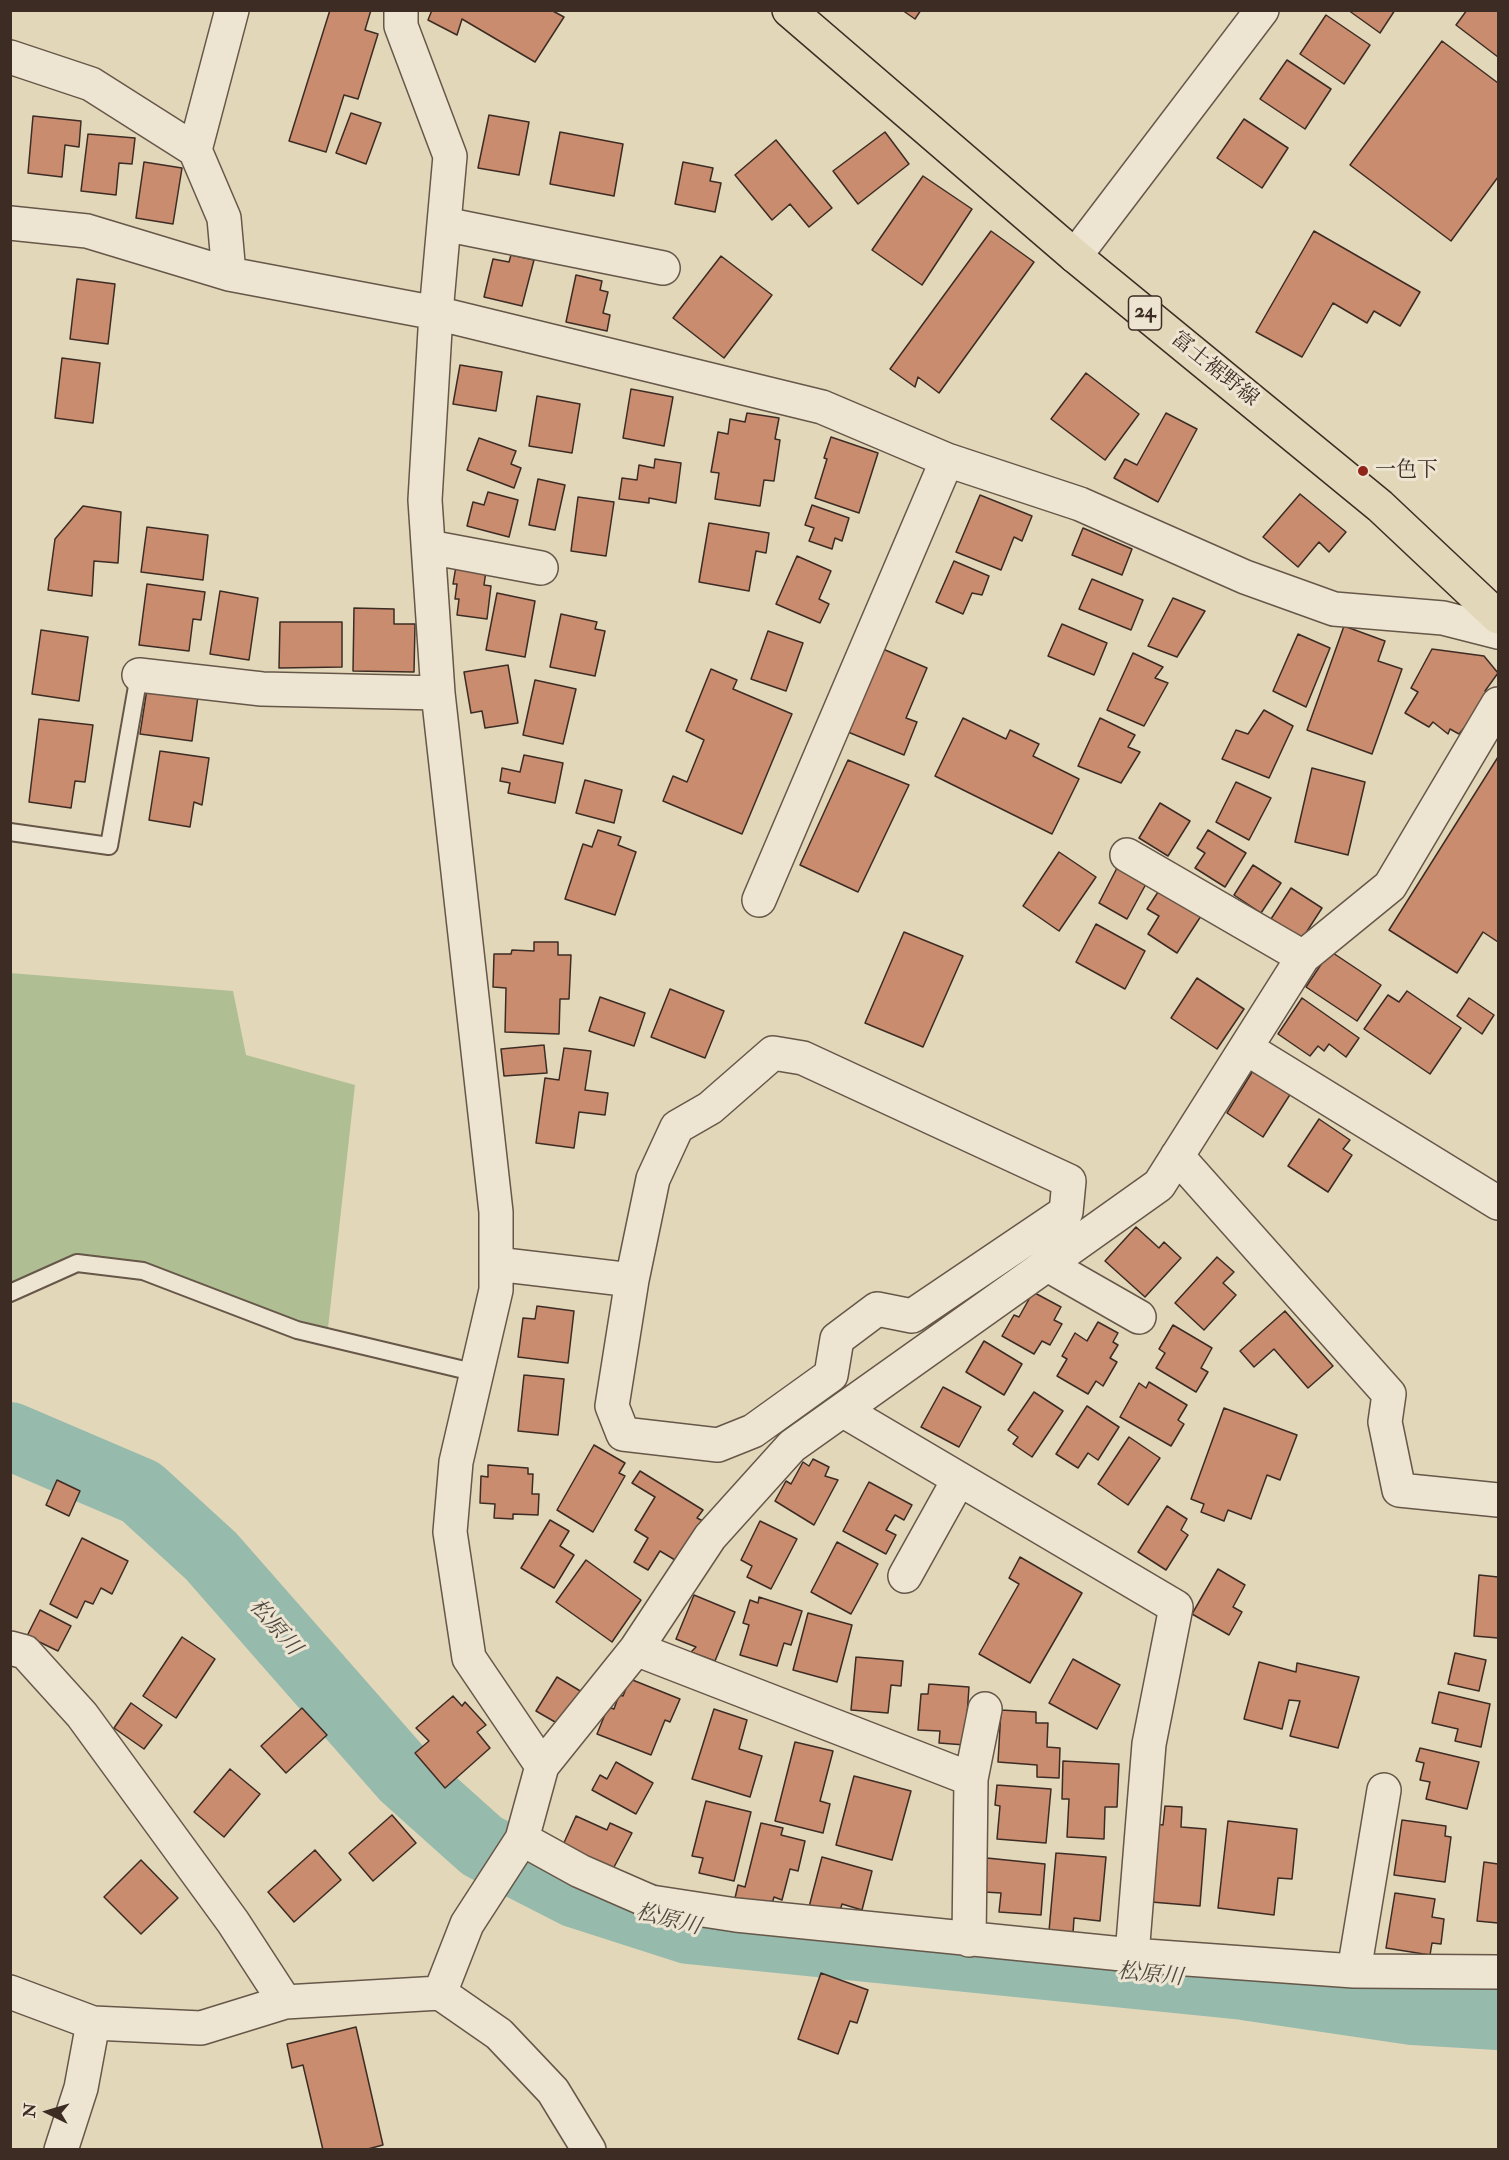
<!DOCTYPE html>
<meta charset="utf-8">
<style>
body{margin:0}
#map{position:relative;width:1509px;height:2160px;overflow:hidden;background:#e3d7b9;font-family:"IM FELL Double Pica",serif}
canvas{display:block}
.frame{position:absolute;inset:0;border:12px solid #3d2c24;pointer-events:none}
.north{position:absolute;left:18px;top:2082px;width:60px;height:60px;-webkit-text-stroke:4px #ede5d2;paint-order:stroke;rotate:275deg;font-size:16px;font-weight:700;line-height:24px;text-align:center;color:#3d2c24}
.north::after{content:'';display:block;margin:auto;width:21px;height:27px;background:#3d2c24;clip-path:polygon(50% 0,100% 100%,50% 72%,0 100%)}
</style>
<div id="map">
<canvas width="1509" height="2160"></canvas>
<div class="frame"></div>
<div class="north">N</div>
</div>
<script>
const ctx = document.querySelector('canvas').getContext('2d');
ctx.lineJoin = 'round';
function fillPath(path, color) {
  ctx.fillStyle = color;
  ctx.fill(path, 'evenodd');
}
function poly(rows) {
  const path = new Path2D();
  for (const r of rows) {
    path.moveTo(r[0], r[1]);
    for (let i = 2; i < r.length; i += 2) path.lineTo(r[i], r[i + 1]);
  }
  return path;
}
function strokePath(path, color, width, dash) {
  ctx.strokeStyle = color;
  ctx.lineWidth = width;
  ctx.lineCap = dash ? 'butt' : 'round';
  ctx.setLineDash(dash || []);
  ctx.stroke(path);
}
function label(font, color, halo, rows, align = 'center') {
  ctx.font = font + ' "IM FELL Double Pica","Noto Serif JP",serif';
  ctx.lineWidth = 6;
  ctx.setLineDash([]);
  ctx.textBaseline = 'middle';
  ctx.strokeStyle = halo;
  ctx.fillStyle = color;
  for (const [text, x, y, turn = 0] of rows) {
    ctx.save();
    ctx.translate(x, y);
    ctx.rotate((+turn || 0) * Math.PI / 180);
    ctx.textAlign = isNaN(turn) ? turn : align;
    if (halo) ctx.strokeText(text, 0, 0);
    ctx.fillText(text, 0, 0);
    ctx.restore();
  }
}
fillPath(poly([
 [10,973,233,991,246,1055,355,1085,328,1328,89,1264,11,1285]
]), '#afbf93');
strokePath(poly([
 [10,1436,141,1492,211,1556,405,1777,482,1846,576,1894,688,1930,1244,1986,1413,2011,1498,2016]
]), '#96baac', 68);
const building = poly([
 [330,10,371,10,365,30,378,34,358,99,344,95,326,152,289,141,330,10],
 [432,10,551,10,564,17,535,62,462,19,457,35,428,20,432,10],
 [902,10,921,10,915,19,902,10],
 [1348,10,1395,10,1380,33,1348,10],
 [1467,10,1498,10,1498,57,1456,25,1467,10],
 [1326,15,1370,45,1344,84,1300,54,1326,15],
 [1442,41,1498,83,1498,177,1451,241,1350,165,1442,41],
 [1287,60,1331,89,1305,129,1260,99,1287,60],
 [351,113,381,123,366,164,336,153,351,113],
 [489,115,529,122,519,175,478,168,489,115],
 [33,116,81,121,79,147,65,145,62,177,28,173,33,116],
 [1244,119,1288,148,1262,188,1217,158,1244,119],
 [560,132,623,144,614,196,550,184,560,132],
 [885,132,909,164,858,204,833,171,885,132],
 [88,134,135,138,132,164,119,163,116,195,81,191,88,134],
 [776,140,832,208,809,227,790,204,772,220,735,175,776,140],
 [144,162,182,168,173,224,136,218,144,162],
 [683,162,713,168,710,181,721,183,715,212,675,204,683,162],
 [923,176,972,209,922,285,872,250,923,176],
 [991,231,1034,262,939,393,918,377,915,387,890,369,991,231],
 [1314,231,1420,292,1400,326,1374,311,1367,323,1333,303,1302,357,1256,332,1314,231],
 [511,255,534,260,522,306,484,297,493,259,509,262,511,255],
 [721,256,772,295,724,358,673,318,721,256],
 [576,275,602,281,600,290,608,292,603,313,610,315,607,331,566,322,576,275],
 [77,279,115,284,108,344,70,339,77,279],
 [62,358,100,363,93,423,55,418,62,358],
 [460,365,502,372,496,411,453,404,460,365],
 [1086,373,1139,414,1105,460,1051,419,1086,373],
 [631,389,673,397,664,446,623,438,631,389],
 [537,396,580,404,572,453,529,446,537,396],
 [747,413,779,418,775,439,780,440,774,481,764,480,760,506,715,499,719,473,711,472,718,432,728,434,730,419,745,422,747,413],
 [1166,413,1197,429,1158,502,1114,478,1125,459,1137,465,1166,413],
 [831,437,878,453,859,513,815,498,827,459,824,458,831,437],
 [479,438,516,451,511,464,521,468,514,488,467,470,479,438],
 [655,459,681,463,676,503,649,498,649,503,619,499,622,478,637,480,639,465,654,468,655,459],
 [538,479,565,485,555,530,529,525,538,479],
 [488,492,518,500,509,537,467,526,473,502,484,505,488,492],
 [1300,494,1346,532,1329,552,1319,542,1298,567,1263,537,1300,494],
 [980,495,1032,516,1022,541,1014,537,1001,570,956,552,980,495],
 [578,497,614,502,606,556,571,551,578,497],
 [812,505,849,518,842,541,835,538,832,549,809,541,814,528,805,525,812,505],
 [83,506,121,512,118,563,94,561,92,596,48,590,55,539,83,506],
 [709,523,769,533,766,553,756,551,749,591,699,582,709,523],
 [147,527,208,535,203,580,141,572,147,527],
 [1083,528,1132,549,1122,575,1072,555,1083,528],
 [797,556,831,571,819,599,829,604,820,623,776,604,797,556],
 [954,561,989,576,982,595,972,593,963,614,936,602,954,561],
 [456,566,486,571,484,585,491,586,487,619,457,615,459,599,455,599,457,584,453,584,456,566],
 [1092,579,1143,600,1131,630,1079,609,1092,579],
 [147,584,205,592,201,620,193,619,189,651,139,645,147,584],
 [220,591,258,598,249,660,210,654,220,591],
 [497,593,535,601,525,657,486,650,497,593],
 [1173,598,1205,611,1177,657,1148,646,1173,598],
 [354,608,394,609,394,624,415,624,414,672,353,671,354,608],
 [561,614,597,622,595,629,605,631,595,676,550,667,561,614],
 [280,622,342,622,342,667,279,668,280,622],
 [1062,624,1107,643,1094,675,1048,656,1062,624],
 [1344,626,1385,641,1378,661,1402,669,1372,754,1307,730,1344,626],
 [41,630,88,637,79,701,32,694,41,630],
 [768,631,803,643,786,691,751,679,768,631],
 [1298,634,1330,648,1306,707,1273,691,1298,634],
 [883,649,927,668,906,718,917,722,904,755,848,732,883,649],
 [1432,649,1484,656,1498,673,1485,691,1490,696,1459,734,1450,729,1448,734,1433,722,1429,727,1405,713,1418,692,1411,688,1432,649],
 [1133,653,1163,667,1155,678,1168,683,1144,726,1107,710,1133,653],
 [508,665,518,723,485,728,482,711,471,713,464,672,508,665],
 [711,669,737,680,733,689,792,714,742,834,663,801,673,776,687,782,704,740,686,731,711,669],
 [535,680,576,689,563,744,523,735,535,680],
 [147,689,198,696,192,741,140,734,147,689],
 [1264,710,1293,726,1269,778,1222,759,1236,730,1248,734,1264,710],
 [963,718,1006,739,1010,730,1039,744,1033,756,1079,779,1052,834,935,776,963,718],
 [1100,718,1135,735,1128,747,1140,752,1121,783,1078,766,1100,718],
 [39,719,93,725,85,782,75,781,71,808,29,802,39,719],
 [160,751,209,758,202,805,194,802,190,827,149,820,160,751],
 [524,755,563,763,555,803,508,793,510,783,500,781,502,768,520,772,524,755],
 [1498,757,1498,942,1483,932,1457,973,1389,930,1498,757],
 [848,760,909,785,858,892,800,865,848,760],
 [1312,768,1365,782,1348,855,1295,842,1312,768],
 [585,780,622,790,614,823,576,813,585,780],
 [1236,782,1271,798,1249,840,1216,822,1236,782],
 [1160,803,1190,821,1168,856,1139,838,1160,803],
 [598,830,621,837,618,845,636,852,615,915,565,899,583,844,592,847,598,830],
 [1208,830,1246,853,1225,887,1195,868,1205,853,1197,848,1208,830],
 [1059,852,1096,877,1059,931,1023,906,1059,852],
 [1253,865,1281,883,1261,913,1234,895,1253,865],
 [1117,868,1146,884,1127,919,1099,903,1117,868],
 [1291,888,1322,908,1302,939,1271,919,1291,888],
 [1160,889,1201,916,1177,953,1148,934,1159,916,1147,909,1160,889],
 [1096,924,1145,951,1125,989,1076,962,1096,924],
 [904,932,963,956,923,1047,865,1023,904,932],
 [534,942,558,942,558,955,571,955,569,999,560,999,559,1034,505,1032,506,988,493,987,494,954,511,954,512,950,534,951,534,942],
 [1330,951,1381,985,1357,1021,1306,987,1330,951],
 [1197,978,1244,1009,1217,1049,1171,1018,1197,978],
 [670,989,724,1011,705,1058,651,1037,670,989],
 [1407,991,1461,1028,1430,1074,1364,1029,1388,995,1399,1002,1407,991],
 [600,997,645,1013,634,1046,589,1031,600,997],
 [1302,998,1359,1038,1346,1057,1329,1044,1324,1051,1318,1046,1310,1056,1278,1034,1302,998],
 [1469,998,1494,1015,1482,1034,1457,1016,1469,998],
 [544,1045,547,1073,504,1076,501,1049,544,1045],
 [564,1048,591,1051,585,1090,608,1093,605,1115,579,1112,574,1148,536,1143,545,1078,559,1080,564,1048],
 [1254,1069,1291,1093,1263,1137,1227,1113,1254,1069],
 [1319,1119,1350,1140,1343,1149,1352,1155,1328,1192,1288,1166,1319,1119],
 [1136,1227,1159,1248,1164,1242,1181,1258,1145,1297,1105,1261,1136,1227],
 [1217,1257,1234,1272,1223,1283,1236,1295,1204,1330,1175,1303,1217,1257],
 [1033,1292,1061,1307,1054,1320,1062,1324,1050,1345,1042,1341,1034,1354,1002,1336,1014,1315,1019,1317,1033,1292],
 [537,1306,574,1311,568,1363,518,1357,523,1318,535,1319,537,1306],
 [1285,1311,1333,1366,1308,1388,1274,1349,1254,1367,1240,1351,1285,1311],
 [1098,1322,1118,1333,1113,1342,1118,1345,1110,1358,1117,1362,1103,1386,1096,1381,1088,1394,1057,1376,1067,1359,1062,1356,1075,1333,1087,1341,1098,1322],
 [1173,1325,1212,1348,1201,1368,1208,1372,1196,1392,1156,1368,1165,1353,1159,1349,1173,1325],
 [984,1341,1022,1364,1004,1395,966,1372,984,1341],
 [524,1375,564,1379,558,1435,518,1431,524,1375],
 [1149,1382,1187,1405,1178,1420,1184,1424,1171,1446,1120,1417,1139,1383,1146,1388,1149,1382],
 [943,1387,981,1407,959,1447,921,1427,943,1387],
 [1034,1392,1063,1411,1032,1457,1013,1444,1018,1437,1008,1430,1034,1392],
 [1087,1406,1119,1427,1098,1460,1088,1453,1078,1468,1056,1454,1087,1406],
 [1224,1408,1297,1435,1280,1480,1267,1475,1251,1519,1228,1510,1224,1521,1201,1512,1204,1504,1191,1499,1224,1408],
 [1129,1437,1160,1458,1128,1505,1098,1484,1129,1437],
 [594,1445,625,1463,619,1473,625,1476,593,1532,557,1510,594,1445],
 [813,1459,829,1467,825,1476,838,1480,814,1525,775,1501,786,1481,791,1484,803,1462,809,1466,813,1459],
 [488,1465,528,1468,528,1474,533,1474,532,1494,539,1494,538,1515,513,1514,513,1519,494,1518,495,1504,480,1503,481,1476,488,1477,488,1465],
 [640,1471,703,1510,697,1518,705,1522,680,1563,660,1551,648,1570,634,1562,648,1538,635,1530,655,1497,632,1483,640,1471],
 [57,1480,80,1491,69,1516,46,1505,57,1480],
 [869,1482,912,1505,904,1520,895,1515,886,1530,896,1535,886,1554,843,1531,869,1482],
 [1167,1506,1187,1519,1181,1530,1188,1535,1166,1570,1138,1552,1167,1506],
 [550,1520,569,1531,560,1546,574,1555,554,1588,521,1568,550,1520],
 [760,1521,797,1539,771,1589,747,1577,752,1566,741,1560,760,1521],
 [82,1538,128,1561,112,1594,101,1588,93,1604,85,1601,77,1618,50,1604,82,1538],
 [837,1542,878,1564,851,1614,811,1592,837,1542],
 [1020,1557,1082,1593,1030,1683,979,1654,1019,1584,1009,1578,1020,1557],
 [586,1560,641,1600,612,1642,556,1602,586,1560],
 [1218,1569,1245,1585,1233,1607,1242,1612,1229,1635,1192,1614,1218,1569],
 [1479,1575,1498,1577,1498,1638,1474,1636,1479,1575],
 [694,1595,735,1612,715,1661,691,1652,696,1647,676,1639,694,1595],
 [759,1597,802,1611,791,1645,784,1643,777,1666,740,1655,749,1625,743,1623,750,1600,758,1603,759,1597],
 [40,1610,71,1626,58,1651,27,1636,40,1610],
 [808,1613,852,1625,837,1682,793,1670,808,1613],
 [182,1637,215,1659,176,1718,143,1696,182,1637],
 [1455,1653,1486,1660,1479,1691,1448,1684,1455,1653],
 [856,1657,903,1661,901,1686,891,1685,888,1713,851,1710,856,1657],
 [1073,1659,1120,1685,1097,1729,1049,1703,1073,1659],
 [1259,1662,1296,1672,1297,1663,1359,1677,1338,1748,1290,1736,1300,1701,1289,1700,1282,1729,1244,1719,1259,1662],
 [557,1677,582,1692,562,1726,536,1711,557,1677],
 [630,1679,680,1699,670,1722,665,1720,651,1755,597,1734,608,1707,614,1709,619,1695,623,1696,630,1679],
 [929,1684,969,1687,965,1745,939,1743,940,1731,918,1730,921,1694,928,1694,929,1684],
 [1439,1692,1490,1704,1481,1747,1455,1741,1458,1729,1432,1723,1439,1692],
 [453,1696,462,1706,465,1702,486,1725,477,1732,490,1748,445,1788,415,1753,429,1741,416,1728,453,1696],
 [131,1703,162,1725,144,1749,114,1728,131,1703],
 [302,1708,327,1735,286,1773,261,1746,302,1708],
 [714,1709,747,1720,739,1749,762,1756,750,1797,692,1779,714,1709],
 [1001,1710,1036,1712,1036,1723,1048,1723,1047,1747,1060,1748,1059,1778,1037,1777,1037,1765,998,1762,1001,1710],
 [795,1742,833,1751,820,1801,830,1804,823,1833,775,1821,795,1742],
 [1420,1748,1479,1762,1467,1809,1426,1799,1430,1782,1420,1780,1424,1763,1416,1761,1420,1748],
 [1063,1761,1119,1764,1117,1807,1105,1807,1104,1839,1067,1837,1069,1799,1062,1799,1063,1761],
 [616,1762,653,1783,636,1814,592,1790,600,1775,607,1779,616,1762],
 [230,1769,260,1794,224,1837,194,1812,230,1769],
 [854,1776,911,1791,892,1860,836,1845,854,1776],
 [997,1785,1051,1789,1046,1843,997,1839,1000,1806,995,1805,997,1785],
 [706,1801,751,1812,734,1881,699,1873,703,1858,692,1856,706,1801],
 [1165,1806,1182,1807,1181,1827,1206,1829,1200,1906,1151,1902,1157,1824,1163,1825,1165,1806],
 [392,1815,416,1843,373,1881,349,1853,392,1815],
 [576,1816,607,1830,610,1823,632,1833,613,1869,563,1845,576,1816],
 [1402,1820,1446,1826,1445,1836,1451,1837,1445,1882,1394,1875,1402,1820],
 [1228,1821,1297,1829,1292,1879,1278,1878,1274,1915,1218,1908,1228,1821],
 [761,1823,783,1828,781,1835,805,1841,798,1871,790,1869,782,1900,774,1897,771,1907,735,1898,738,1885,745,1887,761,1823],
 [315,1850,341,1880,294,1922,268,1892,315,1850],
 [1056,1853,1106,1857,1100,1921,1074,1918,1073,1933,1049,1931,1056,1853],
 [822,1857,872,1871,862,1910,842,1904,839,1914,809,1907,822,1857],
 [987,1858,1045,1864,1041,1915,999,1912,1001,1893,984,1892,987,1858],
 [141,1860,178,1898,141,1934,104,1897,141,1860],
 [1484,1862,1498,1864,1498,1923,1477,1921,1484,1862],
 [1395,1893,1435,1899,1432,1917,1444,1919,1441,1944,1432,1943,1430,1955,1386,1948,1395,1893],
 [821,1973,868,1990,857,2023,850,2021,838,2054,798,2039,821,1973],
 [356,2027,383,2145,364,2150,323,2150,303,2065,292,2068,287,2044,356,2027]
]);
fillPath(building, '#c98c6f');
strokePath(building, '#3d2c24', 1.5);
const lane = poly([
 [10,832,109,846,139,675],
 [10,1293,77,1263,143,1271,297,1330,477,1373]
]);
const street = poly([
 [401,10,401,26,450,156,436,313,425,500,438,693,496,1212,496,1290,456,1462,450,1532,469,1658,542,1766],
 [10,57,91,84,195,150,224,218,229,274],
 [195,150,232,10],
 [10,223,87,231,229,274,436,313,822,407,947,460,1080,504,1245,577,1334,609,1443,618,1498,632],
 [444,224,663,268],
 [1075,256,1262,10],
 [429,547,541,568],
 [139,675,262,689,438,693],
 [1127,855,1303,957],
 [759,900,947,460],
 [1246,1048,1498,1203],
 [1177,1156,1389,1394,1385,1422,1399,1490,1498,1500],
 [496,1264,632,1280,653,1179,677,1127,710,1108,773,1053,803,1058,1069,1181,1066,1212,912,1316,877,1309,837,1339,831,1375,753,1431,718,1445,623,1434,612,1406,632,1280],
 [1048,1265,1139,1317],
 [844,1411,1176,1607,1149,1744,1132,1955],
 [905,1576,959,1479],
 [10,1648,25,1652,82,1715,233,1922,285,2002],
 [636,1649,971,1779,969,1940],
 [971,1779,985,1709],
 [522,1839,580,1871,651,1902,736,1915,1132,1955,1354,1971,1498,1972],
 [1354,1971,1384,1790],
 [10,1992,93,2023,201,2028,285,2002,440,1993,467,1924,522,1839,542,1766,636,1649,710,1537,792,1446,1159,1185,1303,957,1390,886,1498,704],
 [440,1993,499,2034,553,2091,589,2150],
 [61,2150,81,2088,93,2023]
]);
const primary = poly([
 [789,10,1075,256,1380,506,1498,617]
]);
strokePath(lane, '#665749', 20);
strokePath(street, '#665749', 36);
strokePath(primary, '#3d2c24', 36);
strokePath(lane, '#ede5d2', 16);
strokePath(street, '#ede5d2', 33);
strokePath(primary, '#e3d7b9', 33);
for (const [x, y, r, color] of [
 [1363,471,6,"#8f2418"]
]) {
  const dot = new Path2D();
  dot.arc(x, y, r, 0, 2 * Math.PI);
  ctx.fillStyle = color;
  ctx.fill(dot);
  strokePath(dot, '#ede5d2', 2);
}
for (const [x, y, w] of [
 [1145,313,33]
]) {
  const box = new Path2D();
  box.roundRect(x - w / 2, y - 17, w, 34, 4.5);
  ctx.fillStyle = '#ede5d2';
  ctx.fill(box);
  strokePath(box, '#3d2c24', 1.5);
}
label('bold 20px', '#3d2c24', null, [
 ["24",1145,313]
]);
label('21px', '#3d2c24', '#ede5d2', [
 ["富士裾野線",1214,370,39]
]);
label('21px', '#3d2c24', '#ede5d2', [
 ["一色下",1375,471]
], 'left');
label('italic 22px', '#4f483f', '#ede5d2', [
 ["松原川",274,1628,49],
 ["松原川",668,1921,14],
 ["松原川",1150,1976,6]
]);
</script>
